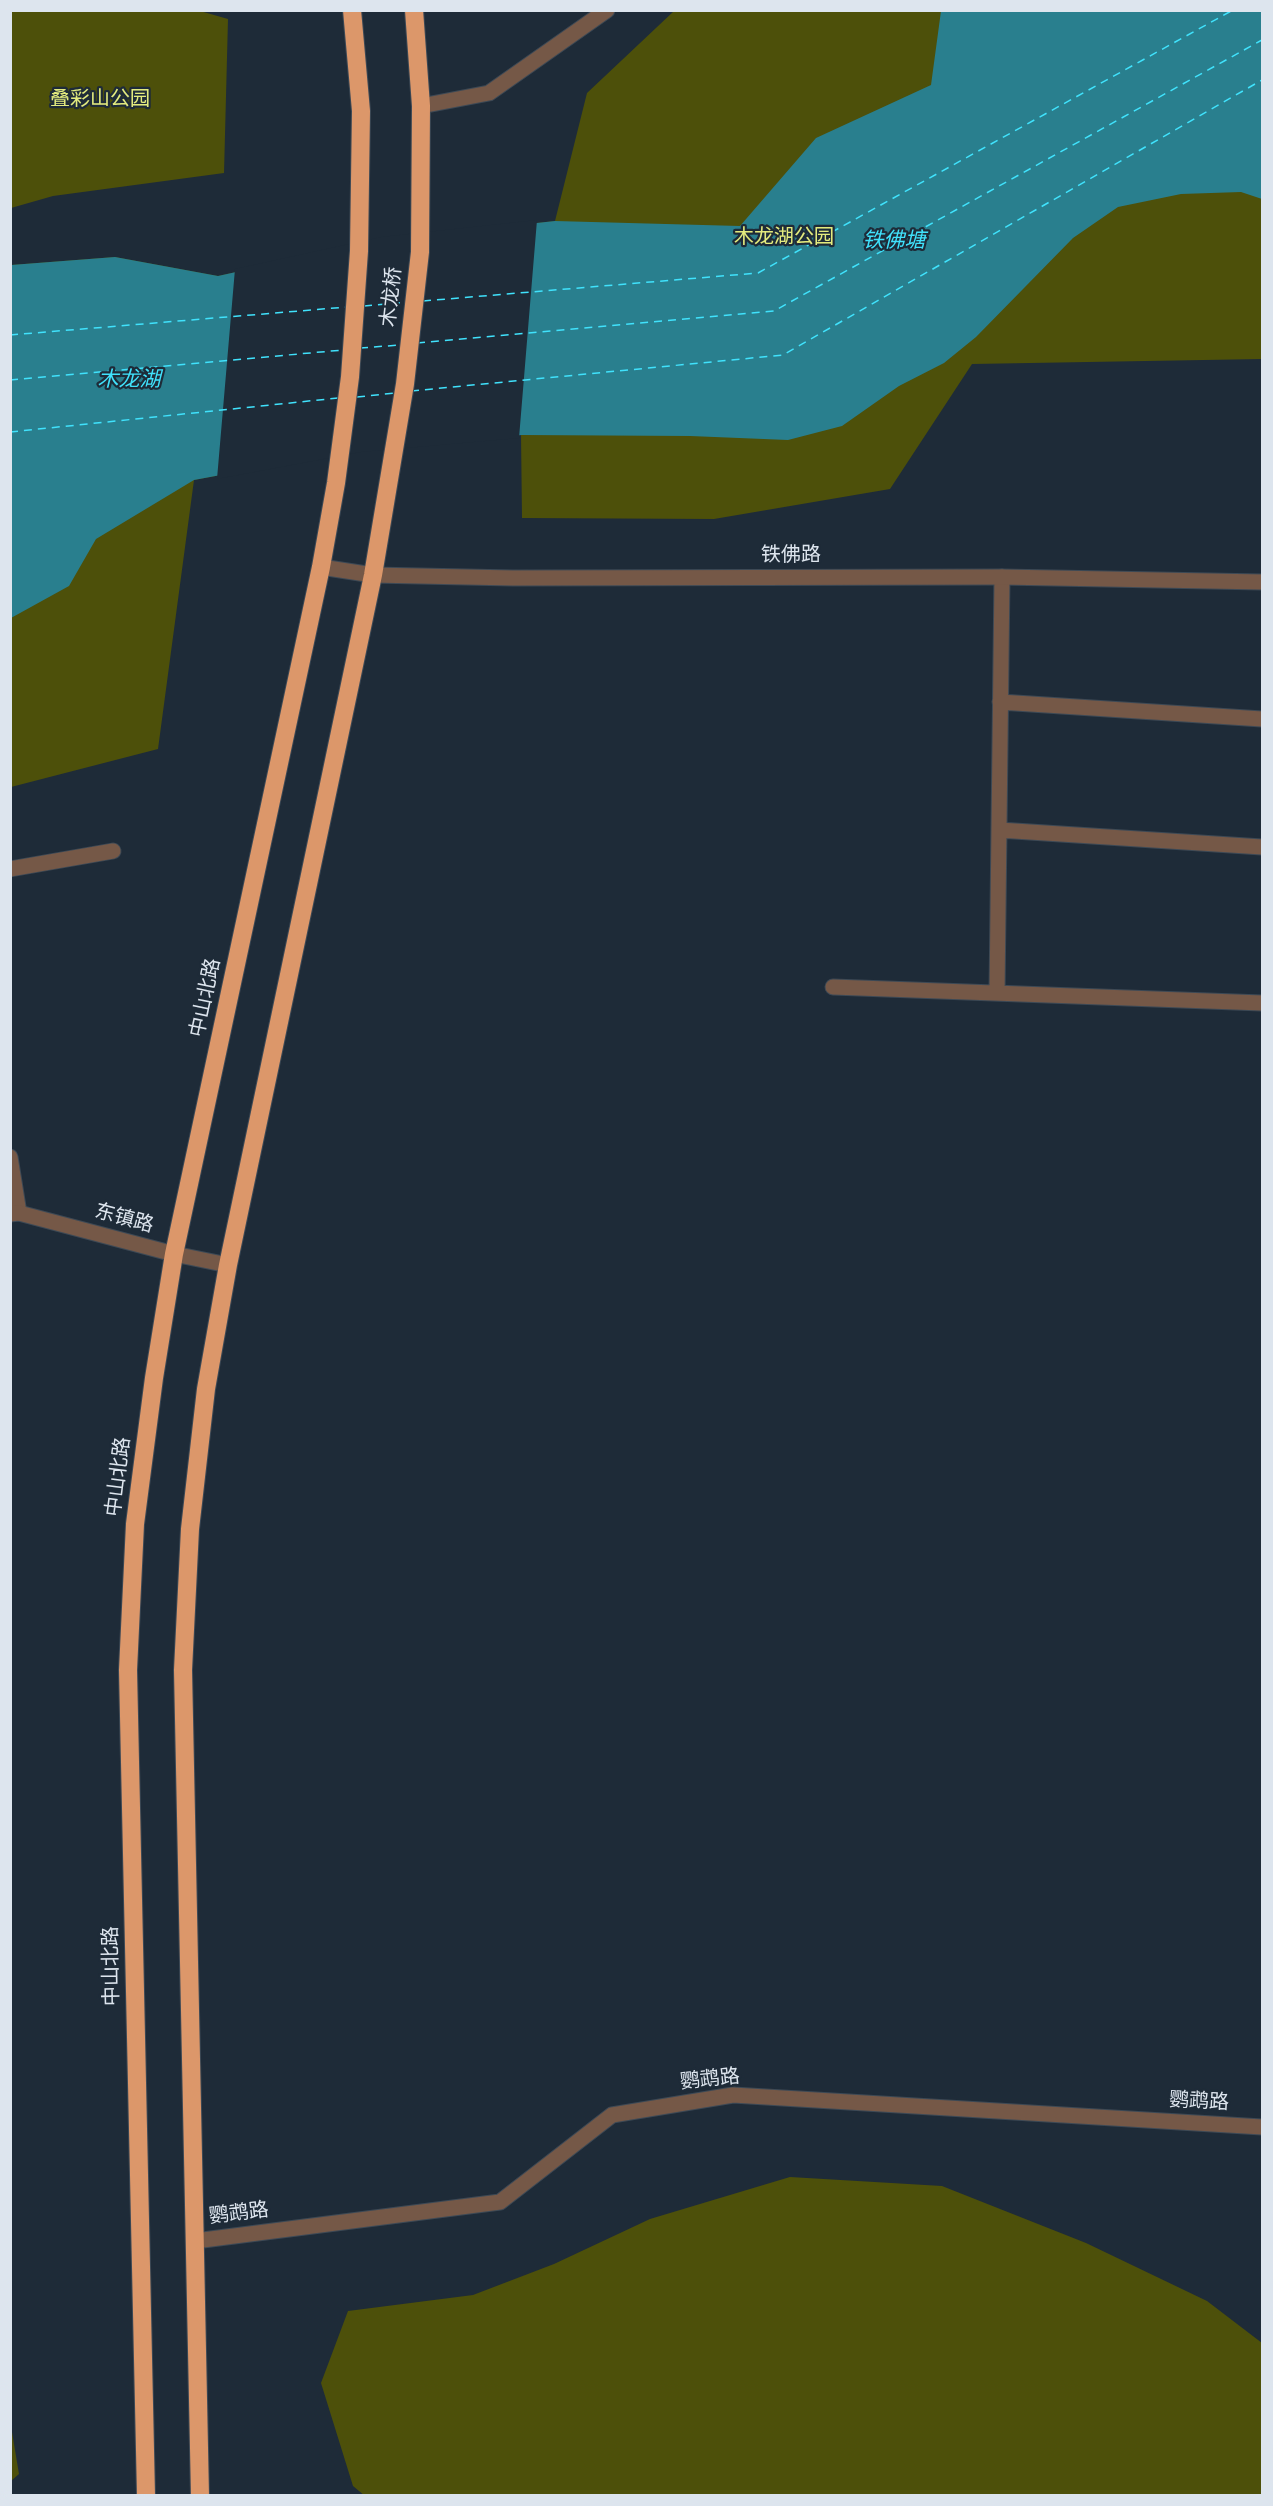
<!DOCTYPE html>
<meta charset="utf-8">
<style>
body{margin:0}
#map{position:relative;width:1273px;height:2506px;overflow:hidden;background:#1e2b38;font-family:"Varela Round",sans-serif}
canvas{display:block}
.frame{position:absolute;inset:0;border:12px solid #dde5ee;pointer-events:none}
</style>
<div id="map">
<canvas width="1273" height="2506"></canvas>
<div class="frame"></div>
</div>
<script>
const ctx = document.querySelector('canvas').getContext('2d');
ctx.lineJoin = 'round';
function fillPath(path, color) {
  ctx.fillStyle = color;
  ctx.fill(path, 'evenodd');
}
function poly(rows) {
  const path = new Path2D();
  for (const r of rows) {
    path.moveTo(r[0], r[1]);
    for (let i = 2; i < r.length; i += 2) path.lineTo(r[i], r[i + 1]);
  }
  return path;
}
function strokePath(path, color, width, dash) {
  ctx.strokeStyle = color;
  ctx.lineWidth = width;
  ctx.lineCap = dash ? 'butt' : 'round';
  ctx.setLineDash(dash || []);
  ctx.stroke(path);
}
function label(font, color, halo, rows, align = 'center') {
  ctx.font = font + ' "Varela Round","Noto Sans SC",sans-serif';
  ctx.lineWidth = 4.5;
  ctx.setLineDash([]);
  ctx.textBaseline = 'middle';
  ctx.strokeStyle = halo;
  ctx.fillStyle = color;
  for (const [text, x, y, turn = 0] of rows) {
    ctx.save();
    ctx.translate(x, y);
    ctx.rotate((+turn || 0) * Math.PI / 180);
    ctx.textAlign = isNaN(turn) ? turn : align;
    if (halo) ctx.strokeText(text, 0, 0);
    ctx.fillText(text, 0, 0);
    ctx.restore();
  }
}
fillPath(poly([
 [200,11,228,19,224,173,53,196,11,208,11,11],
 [674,11,1262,11,1262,359,972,364,890,489,714,519,522,518,521,435,361,449,194,480,158,749,11,787,11,265,115,257,218,276,381,240,555,221,587,93],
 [790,2177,942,2186,1086,2243,1207,2301,1262,2343,1262,2495,365,2496,353,2486,321,2383,348,2311,473,2295,554,2264,650,2219],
 [10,2420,19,2474,11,2481,10,2481]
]), '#4d500a');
fillPath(poly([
 [941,11,1262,11,1262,199,1241,192,1181,194,1118,207,1073,238,976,337,944,363,899,386,842,426,788,440,690,436,522,435,361,449,194,480,96,539,69,586,11,618,11,265,115,257,218,276,381,240,555,221,740,226,816,138,931,85]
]), '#297f8e');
fillPath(poly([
 [537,220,519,438,361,452,217,479,235,269,381,237]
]), '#1e2b38');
strokePath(poly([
 [423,301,758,273,1233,10],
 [364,306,407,302],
 [10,335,347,307],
 [417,343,774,311,1262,40],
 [360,348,400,345],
 [10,380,343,350],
 [411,391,783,355,1262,80],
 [357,397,394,393],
 [10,432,338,398]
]), '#40e2fc', 1.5, [8, 6]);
const lane = poly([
 [1000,702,1262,719],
 [999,830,1262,847],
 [10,869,113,851],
 [833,987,1262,1003],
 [997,993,1002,577],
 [10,1157,19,1213],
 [195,2241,500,2202,612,2115,733,2095,1262,2127]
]);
const street = poly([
 [421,106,489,93,607,10],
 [321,567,373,575,513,578,1002,577,1262,582],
 [10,1214,19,1213,174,1254,228,1265]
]);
const highway = poly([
 [146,2496,128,1670,135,1524,154,1378,174,1254,321,567,336,483,350,377,359,251,361,111,352,10],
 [200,2496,183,1670,190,1529,206,1389,228,1265,373,575,405,384,420,252,421,106,414,10]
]);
strokePath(lane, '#3d4955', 17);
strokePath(street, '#3d4955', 17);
strokePath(highway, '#3d4955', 20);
strokePath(lane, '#755847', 15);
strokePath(street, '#755847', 15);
strokePath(highway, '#dc976a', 18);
label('20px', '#e3eb7e', '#1e2b38', [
 ["叠彩山公园",100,100],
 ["木龙湖公园",784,238]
]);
label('20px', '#dde5ee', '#1e2b38', [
 ["木龙桥",392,297,-84],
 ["铁佛路",791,556],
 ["中山北路",206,998,-78],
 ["东镇路",124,1219,15],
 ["中山北路",119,1477,-83],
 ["中山北路",112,1966,-91],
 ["鹦鹉路",710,2080,-6],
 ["鹦鹉路",1199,2102,3],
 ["鹦鹉路",239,2214,-7]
]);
label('italic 21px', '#40e2fc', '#1e2b38', [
 ["铁佛塘",894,241],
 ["木龙湖",129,380]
]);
</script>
